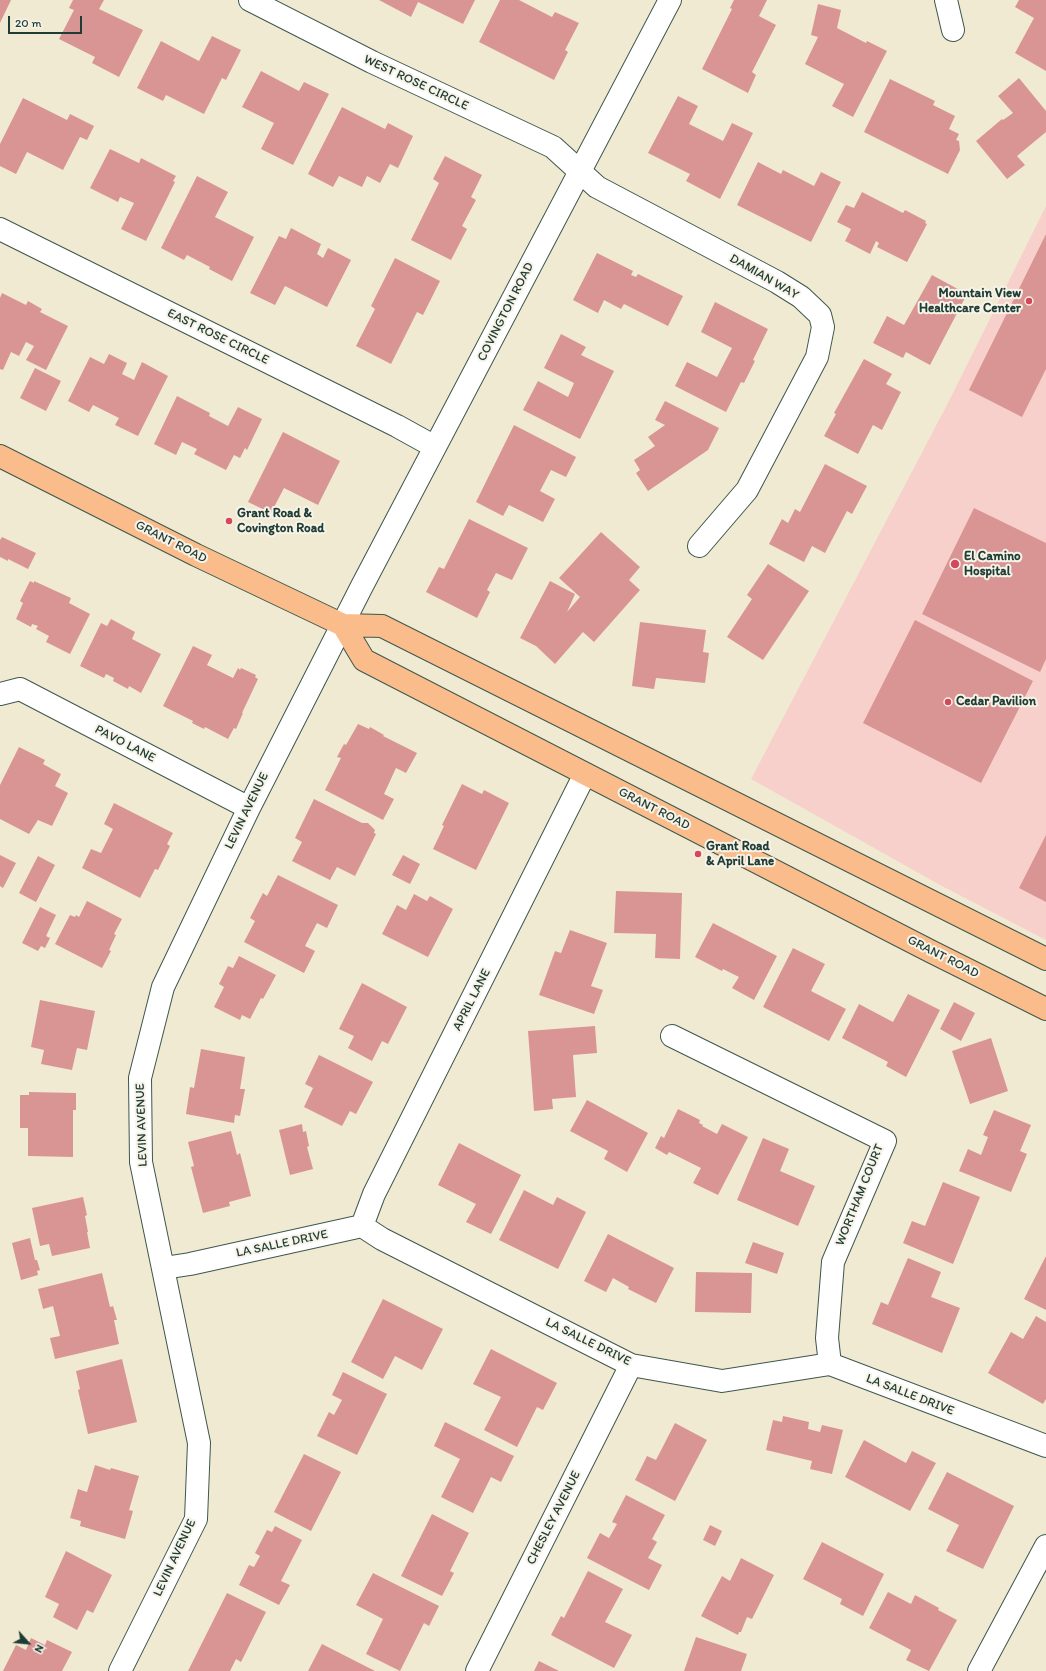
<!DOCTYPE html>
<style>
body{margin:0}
#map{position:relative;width:1046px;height:1671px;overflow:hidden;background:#f0ead3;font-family:Itim,sans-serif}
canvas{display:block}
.north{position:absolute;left:8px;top:1623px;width:40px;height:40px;-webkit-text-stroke:3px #f7f3e8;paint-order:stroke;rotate:117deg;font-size:11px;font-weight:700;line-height:16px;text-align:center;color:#1f3d34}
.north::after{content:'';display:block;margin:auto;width:14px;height:18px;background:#1f3d34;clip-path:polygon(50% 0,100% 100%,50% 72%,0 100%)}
.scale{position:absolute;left:8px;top:16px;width:74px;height:18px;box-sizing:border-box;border:2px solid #1f3d34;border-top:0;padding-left:5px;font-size:12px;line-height:14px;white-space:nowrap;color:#1f3d34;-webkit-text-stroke:3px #f7f3e8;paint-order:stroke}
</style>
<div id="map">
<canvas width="1046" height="1671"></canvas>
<div class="north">N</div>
<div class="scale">20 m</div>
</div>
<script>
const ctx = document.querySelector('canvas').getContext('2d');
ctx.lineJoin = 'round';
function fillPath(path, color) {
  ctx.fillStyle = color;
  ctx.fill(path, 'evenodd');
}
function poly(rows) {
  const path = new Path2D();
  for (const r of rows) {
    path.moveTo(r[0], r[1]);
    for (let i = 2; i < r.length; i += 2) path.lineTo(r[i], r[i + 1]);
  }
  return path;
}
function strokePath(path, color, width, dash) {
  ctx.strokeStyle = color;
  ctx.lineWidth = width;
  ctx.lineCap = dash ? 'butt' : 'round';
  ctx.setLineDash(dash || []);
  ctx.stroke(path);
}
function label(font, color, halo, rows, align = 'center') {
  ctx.font = font + ' Itim,sans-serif';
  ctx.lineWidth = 4;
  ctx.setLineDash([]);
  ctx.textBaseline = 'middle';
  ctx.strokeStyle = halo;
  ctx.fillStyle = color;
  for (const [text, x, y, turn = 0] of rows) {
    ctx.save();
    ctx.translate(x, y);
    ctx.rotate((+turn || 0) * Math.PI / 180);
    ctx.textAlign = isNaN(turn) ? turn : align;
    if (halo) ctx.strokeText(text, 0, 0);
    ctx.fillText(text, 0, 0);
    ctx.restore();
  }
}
fillPath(poly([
 [1046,206,1046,940,940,885,751,779,950,399]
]), '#f7d0cc');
fillPath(poly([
 [0,0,11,0,0,23],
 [73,0,104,0,99,9,143,30,119,77,92,63,95,57,59,39,74,10,69,8],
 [379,0,475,0,463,24,418,2,411,17],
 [500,0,519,0,552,17,555,12,579,23,565,50,568,52,554,80,479,42],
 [734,0,767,0,759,16,776,25,752,72,756,75,748,93,702,69,732,9,730,8],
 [1019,0,1046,0,1046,71,1015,53,1034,18,1015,7],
 [818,4,841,10,837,28,866,43,867,41,887,51,853,117,832,106,844,84,805,64,818,37,811,35],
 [212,36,241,50,226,80,222,78,204,114,166,95,163,101,137,88,161,41,199,61],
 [261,71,299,91,304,82,329,94,293,165,261,149,274,123,242,107],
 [1019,78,1046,111,1046,132,1017,156,1025,165,1007,179,976,141,1002,119,1003,120,1013,113,998,96],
 [890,79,935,101,933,105,955,116,949,129,959,134,956,140,959,141,960,150,948,174,864,132],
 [678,96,698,106,689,124,723,141,732,123,753,133,720,199,686,181,690,174,648,153],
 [23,98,67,120,70,114,94,126,87,140,80,137,63,170,27,152,16,174,0,166,0,144],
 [342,107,385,129,388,123,413,136,398,168,390,164,380,183,367,176,362,187,339,176,333,187,308,174],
 [110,149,139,163,141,158,176,176,173,181,175,182,146,241,121,229,134,203,120,197,118,202,90,188],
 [445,156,482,175,471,197,476,200,462,226,467,229,451,260,411,240,439,183,433,179],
 [758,162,781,174,783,170,814,186,821,172,841,182,811,242,737,205],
 [197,176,228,192,215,217,254,237,232,281,209,269,210,267,187,255,184,260,161,248],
 [862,192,903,213,905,210,926,221,925,223,927,224,907,262,877,247,879,243,876,241,870,254,845,241,851,229,837,222,846,205,854,208],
 [291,228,321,244,317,254,323,258,328,248,351,260,327,307,285,286,275,305,250,293,279,236,286,239],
 [1046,234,1046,369,1022,417,969,390],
 [597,253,633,271,631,275,636,277,638,274,683,296,668,326,624,304,621,309,604,300,598,313,573,300],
 [395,258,440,281,423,315,417,312,391,364,356,346,375,309,371,306],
 [932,275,967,294,930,365,906,352,903,358,873,343,887,316,904,325],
 [2,293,26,305,28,301,42,309,40,312,68,326,46,370,26,360,34,346,26,342,19,356,11,352,3,370,0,369,0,298],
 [715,302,768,329,753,360,755,361,744,383,741,382,726,412,675,386,687,362,717,377,732,348,701,332],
 [561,334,586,347,581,355,614,371,580,439,523,410,538,381,568,397,574,383,544,368],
 [109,354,127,363,122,374,134,380,142,362,168,376,138,436,115,425,119,418,93,405,89,412,68,401,90,357,104,364],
 [864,359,892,374,886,384,901,392,882,430,873,425,858,454,824,436,836,414,834,413],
 [35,368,61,381,46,411,20,398],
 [177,396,210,413,209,416,228,426,238,407,262,419,247,450,245,448,240,458,234,455,226,470,194,454,197,449,182,442,176,455,154,444],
 [665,401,719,428,708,450,648,491,636,473,640,470,634,460,655,446,648,437,665,425,655,420],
 [514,425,576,457,566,477,551,470,540,491,555,499,543,522,509,505,503,516,476,502],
 [283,432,340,461,318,505,284,488,271,513,248,502],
 [825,464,867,486,852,514,847,511,825,553,812,546,804,562,769,544,782,519,788,523,795,509,800,512],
 [974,508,1046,543,1046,659,1040,672,922,614],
 [469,519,528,548,512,580,496,573,487,590,490,592,477,618,426,592,439,567,444,569],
 [601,532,640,567,629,580,640,590,594,642,583,632,555,664,536,646,520,638,550,581,575,594,567,612,580,597,559,578],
 [2,537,36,553,28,569,8,559,8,561,0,557,0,540],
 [768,564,809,591,763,660,727,637,752,599,747,595],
 [30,581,34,583,34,581,71,598,69,603,90,614,70,654,46,642,49,636,36,629,38,626,32,624,31,627,16,619,23,603,20,601],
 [111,619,135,632,132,639,161,654,141,693,129,686,128,689,113,681,114,678,106,674,104,678,80,666,101,623,107,626],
 [915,620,1033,681,981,783,863,723],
 [640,622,706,630,703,652,709,653,705,683,656,678,654,689,632,686],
 [193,646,212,655,207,665,233,678,238,668,240,670,241,668,256,675,255,677,258,679,242,713,243,713,236,729,234,728,228,739,205,727,204,729,192,723,193,721,163,706],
 [358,724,369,729,370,727,384,735,383,736,417,753,406,773,396,768,384,794,394,799,383,820,325,790,341,758,337,757,344,744,346,745],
 [19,747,45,760,43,764,61,774,55,786,68,793,52,826,38,820,29,834,0,819,0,785],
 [462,784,482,794,484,790,509,803,476,870,433,849,444,826,442,825],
 [314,799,362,823,368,823,375,830,374,833,376,834,355,876,337,867,330,880,292,861,302,842,295,838],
 [114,803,173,833,167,844,170,846,158,870,155,869,140,898,82,868,91,849,101,853,113,829,104,824],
 [1046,835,1046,902,1019,888],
 [0,855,16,863,3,888,0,886],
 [403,855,420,864,410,884,392,875],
 [38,856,55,865,36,902,19,893],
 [278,875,338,905,327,928,317,923,305,946,315,951,304,973,244,942,255,921,250,918,263,893,267,896],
 [616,891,682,893,680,959,655,958,656,934,614,933],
 [414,894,427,901,430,896,453,909,428,957,382,934,397,905,406,910],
 [87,901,122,919,114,934,116,935,109,950,111,951,102,968,55,944,70,915,75,917,76,915,79,917],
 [40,907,56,915,46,936,50,938,45,948,41,946,38,951,22,943],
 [713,923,777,956,754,1000,732,988,739,977,723,969,722,971,695,957],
 [570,930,607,943,591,986,603,990,594,1014,539,995,555,951,561,953],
 [793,948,825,964,811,991,846,1009,829,1041,763,1007],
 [239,956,276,975,263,999,261,998,250,1019,242,1015,240,1020,214,1007,224,987,219,984,228,966,233,968],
 [362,983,407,1007,388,1044,382,1041,372,1061,348,1048,354,1036,339,1029],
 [908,994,940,1010,906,1077,886,1066,888,1062,842,1038,859,1004,893,1022],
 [40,1000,95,1011,87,1050,77,1048,72,1070,41,1064,44,1050,31,1047],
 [954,1002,975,1013,961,1041,940,1029],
 [595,1026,597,1053,573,1055,576,1097,552,1099,553,1109,534,1111,528,1031],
 [991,1038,1008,1091,970,1104,952,1051],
 [201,1049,245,1057,240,1089,245,1089,240,1116,235,1115,234,1123,186,1114,190,1087,194,1088],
 [319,1055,373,1082,356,1114,350,1111,342,1126,304,1107,313,1088,305,1084],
 [29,1092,76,1093,76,1110,73,1110,73,1157,28,1156,28,1128,20,1128,20,1095,29,1095],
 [587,1100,648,1133,627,1172,604,1159,608,1151,570,1131],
 [678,1109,700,1120,699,1123,703,1125,702,1126,717,1134,722,1124,748,1137,718,1195,693,1183,701,1168,669,1152,667,1155,655,1148,661,1136,664,1138],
 [994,1110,1031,1125,1020,1151,1027,1154,1011,1192,959,1171,968,1149,981,1155,988,1137,983,1135],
 [302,1124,303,1132,306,1131,309,1146,307,1147,313,1169,290,1175,279,1130],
 [231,1131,237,1155,240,1153,251,1196,229,1202,230,1206,203,1213,191,1167,194,1166,188,1142],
 [763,1138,789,1149,780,1171,815,1186,798,1226,737,1200],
 [459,1143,521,1175,491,1234,466,1222,476,1204,438,1185],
 [943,1182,980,1197,953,1264,903,1243,912,1221,925,1226],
 [524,1190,553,1205,557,1197,586,1212,558,1269,499,1240],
 [83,1197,87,1215,85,1216,88,1232,87,1232,90,1248,52,1256,49,1244,40,1246,32,1208],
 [608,1234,674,1268,656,1303,628,1289,629,1287,613,1278,606,1292,584,1281],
 [30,1238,35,1260,37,1260,40,1270,37,1271,38,1275,21,1280,12,1243],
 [753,1242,784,1253,777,1274,745,1263],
 [1046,1256,1046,1310,1024,1299],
 [908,1258,941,1272,931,1297,960,1308,942,1353,872,1324,881,1302,888,1305],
 [696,1272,752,1273,751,1313,695,1312],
 [102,1273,110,1307,113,1306,117,1320,114,1320,119,1344,55,1359,50,1338,60,1336,53,1306,43,1309,38,1289],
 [383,1299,443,1329,422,1370,395,1356,383,1379,351,1362],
 [1036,1316,1046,1322,1046,1399,1043,1404,988,1373,1011,1332,1023,1339],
 [491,1349,557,1383,543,1410,537,1407,517,1447,484,1430,501,1397,473,1384],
 [122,1359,137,1422,88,1434,78,1390,80,1389,76,1371],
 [343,1372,387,1394,357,1455,317,1436,329,1412,334,1415,342,1400,332,1395],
 [783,1416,809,1422,808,1429,820,1432,822,1425,843,1430,832,1474,810,1469,812,1461,766,1450,773,1420,782,1422],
 [445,1422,514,1456,501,1482,491,1477,473,1513,441,1497,460,1459,434,1446],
 [675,1423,707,1440,675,1501,635,1480,647,1456,656,1460],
 [864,1440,906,1463,912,1451,936,1463,910,1511,845,1477],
 [304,1454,341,1472,311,1531,274,1512],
 [95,1465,110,1470,111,1468,139,1476,129,1510,133,1511,125,1539,80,1526,81,1521,70,1518,78,1489,87,1492],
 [947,1472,1014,1506,983,1569,946,1551,959,1525,928,1509],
 [626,1495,665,1515,652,1539,657,1542,648,1558,662,1565,649,1590,587,1558,600,1533,609,1538,617,1524,612,1522],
 [432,1514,469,1533,450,1571,454,1573,442,1596,401,1576],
 [710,1525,722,1531,715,1546,703,1540],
 [275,1526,302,1540,281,1581,290,1585,279,1605,239,1585,249,1565,254,1567,260,1556,255,1553,267,1530,272,1532],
 [822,1542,884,1574,863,1616,840,1604,842,1599,803,1579],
 [66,1551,112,1575,93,1613,87,1610,77,1630,53,1617,59,1604,45,1597],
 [741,1558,774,1575,752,1619,747,1617,741,1632,739,1632,738,1635,701,1616,722,1576,730,1581],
 [588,1571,623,1589,605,1622,632,1635,614,1668,551,1635,561,1616,564,1618],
 [373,1573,439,1606,429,1626,424,1623,400,1671,366,1654,383,1619,356,1605],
 [888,1592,911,1604,915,1595,939,1608,938,1610,957,1620,929,1671,906,1660,911,1650,869,1628],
 [227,1593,266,1612,241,1662,236,1659,230,1671,188,1671],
 [696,1637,747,1654,741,1671,684,1671],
 [31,1638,45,1645,47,1640,72,1652,62,1671,3,1671,16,1645,26,1650],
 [322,1644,375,1671,308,1671],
 [539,1661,559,1671,534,1671]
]), '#d99594');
const minor = poly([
 [250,0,372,62,553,147,597,187,777,282,801,297,820,315,823,327,817,357,747,490,699,546],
 [946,0,953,30],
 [0,229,397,426,435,447],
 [0,694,20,689,249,808],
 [672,1036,885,1141,833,1262,827,1338,830,1364],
 [362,1226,374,1194,585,774],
 [164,1268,190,1264,362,1226,382,1239,631,1365,722,1381,830,1364,1046,1446],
 [120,1671,196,1519,199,1443,141,1162,140,1078,163,987,249,808,362,586,670,0],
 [477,1671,631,1365],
 [979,1671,1046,1546]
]);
const major = poly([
 [0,456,196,555,343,625,382,626,1046,959],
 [343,625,364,660,932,952,1046,1009]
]);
strokePath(minor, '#3e574c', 24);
strokePath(major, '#3e574c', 24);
strokePath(minor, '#fff', 22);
strokePath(major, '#f9bc8a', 22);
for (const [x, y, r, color] of [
 [1029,301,4,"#d1495b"],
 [229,521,4,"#d1495b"],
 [955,564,5,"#d1495b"],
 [948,702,4,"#d1495b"],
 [698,854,4,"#d1495b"]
]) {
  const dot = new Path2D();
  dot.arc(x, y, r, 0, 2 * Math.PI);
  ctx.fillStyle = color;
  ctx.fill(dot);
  strokePath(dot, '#f7f3e8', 1.5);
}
label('13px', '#1f3d34', '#f7f3e8', [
 ["WEST ROSE CIRCLE",416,83,25],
 ["DAMIAN WAY",764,277,30],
 ["COVINGTON ROAD",506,312,-63],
 ["EAST ROSE CIRCLE",218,337,26],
 ["GRANT ROAD",171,542,27],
 ["PAVO LANE",125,744,27],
 ["GRANT ROAD",654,809,27],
 ["LEVIN AVENUE",247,811,-64],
 ["GRANT ROAD",943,957,27],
 ["APRIL LANE",472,1000,-63],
 ["LEVIN AVENUE",142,1125,-92],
 ["WORTHAM COURT",860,1195,-68],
 ["LA SALLE DRIVE",282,1244,-12],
 ["LA SALLE DRIVE",588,1342,26],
 ["LA SALLE DRIVE",910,1395,21],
 ["CHESLEY AVENUE",554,1518,-63],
 ["LEVIN AVENUE",175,1558,-65]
]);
label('bold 13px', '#1f3d34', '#f7f3e8', [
 ["Mountain View",1021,294,"right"],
 ["Healthcare Center",1021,309,"right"],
 ["Grant Road &",237,514],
 ["Covington Road",237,529],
 ["El Camino",964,557],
 ["Hospital",964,572],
 ["Cedar Pavilion",956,702],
 ["Grant Road",706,847],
 ["& April Lane",706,862]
], 'left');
</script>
